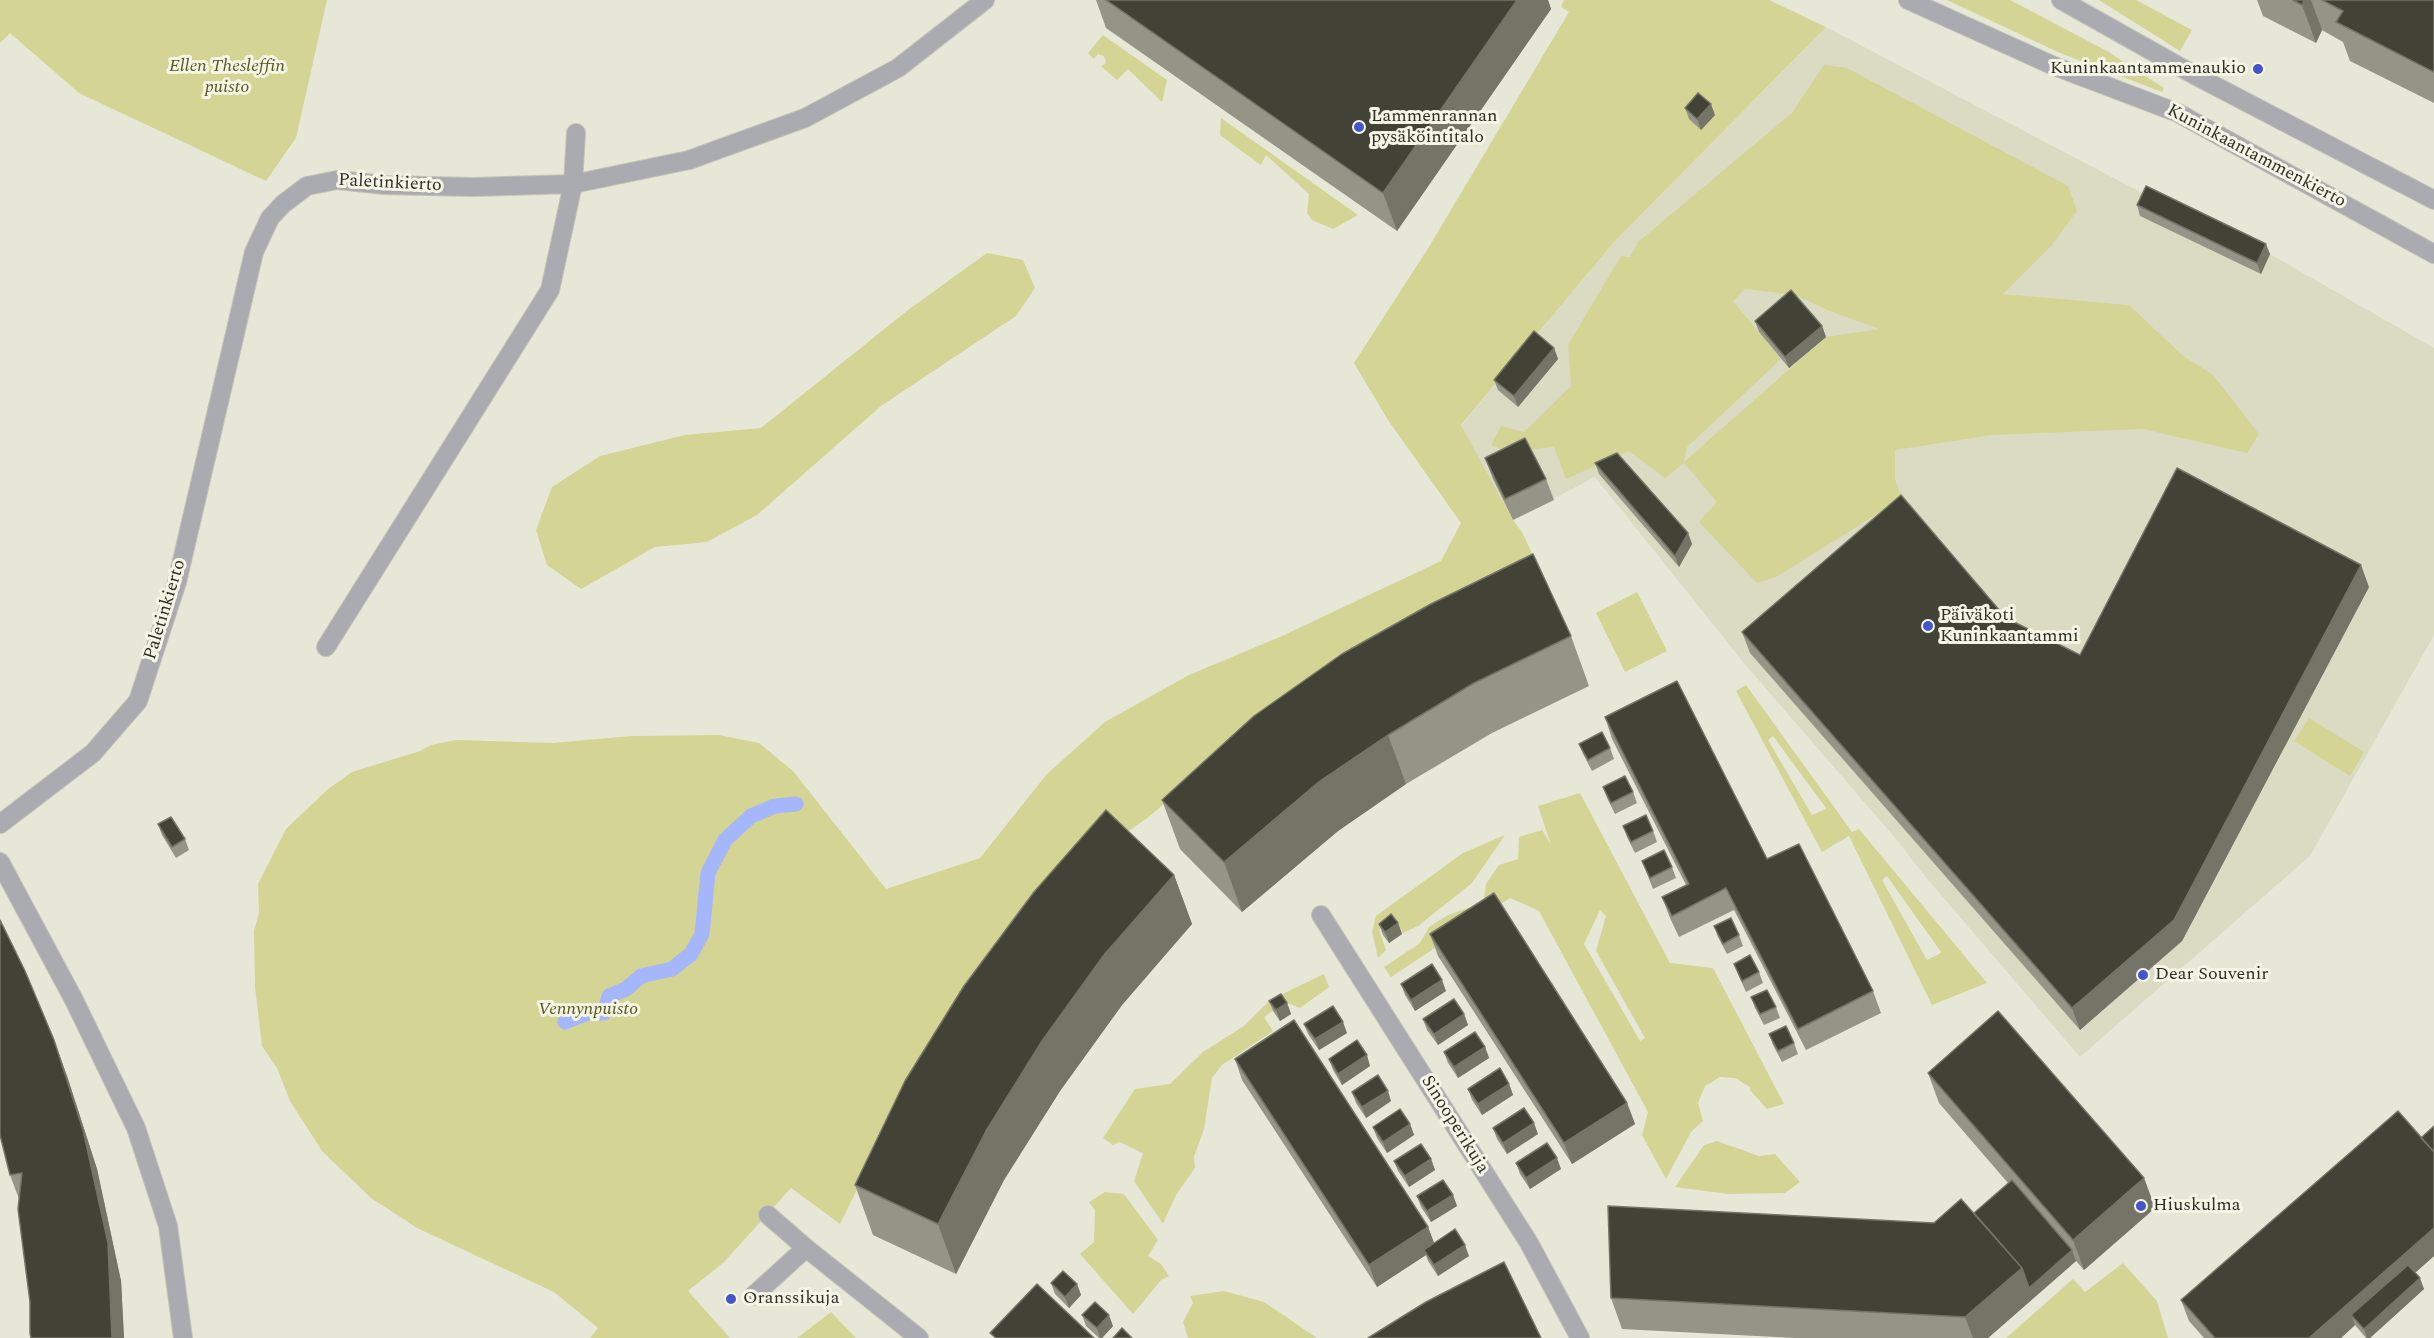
<!DOCTYPE html>
<meta charset="utf-8">
<style>
body{margin:0}
canvas{display:block;background:#e7e7d8}
</style>
<canvas width="2434" height="1338"></canvas>
<script>
const ctx = document.querySelector('canvas').getContext('2d');
ctx.lineJoin = 'round';
function fillPath(path, color) {
  ctx.fillStyle = color;
  ctx.fill(path, 'evenodd');
}
function poly(rows) {
  const path = new Path2D();
  for (const r of rows) {
    path.moveTo(r[0], r[1]);
    for (let i = 2; i < r.length; i += 2) path.lineTo(r[i], r[i + 1]);
  }
  return path;
}
function strokePath(path, color, width, dash) {
  ctx.strokeStyle = color;
  ctx.lineWidth = width;
  ctx.lineCap = dash ? 'butt' : 'round';
  ctx.setLineDash(dash || []);
  ctx.stroke(path);
}
function label(font, color, halo, rows, align = 'center') {
  ctx.font = font + ' Spectral,serif';
  ctx.lineWidth = 6;
  ctx.setLineDash([]);
  ctx.textBaseline = 'middle';
  ctx.strokeStyle = halo;
  ctx.fillStyle = color;
  for (const [text, x, y, turn = 0] of rows) {
    ctx.save();
    ctx.translate(x, y);
    ctx.rotate((+turn || 0) * Math.PI / 180);
    ctx.textAlign = isNaN(turn) ? turn : align;
    if (halo) ctx.strokeText(text, 0, 0);
    ctx.fillText(text, 0, 0);
    ctx.restore();
  }
}
fillPath(poly([
 [1826,27,2150,197,2270,254,2434,348,2434,635,2310,856,2080,1057,1924,875,1896,839,1743,662,1595,477,1513,520,1461,426,1614,242]
]), '#dbdbc4');
fillPath(poly([
 [0,0,327,0,296,138,266,181,79,93,10,33,0,43],
 [1564,0,1769,0,1826,27,1614,242,1461,425,1513,520,1522,532,1537,564,1228,750,1146,819,1109,844,899,1104,840,1224,791,1188,724,1262,688,1291,730,1338,590,1338,598,1328,554,1292,417,1228,371,1198,322,1151,290,1101,277,1068,262,1046,255,987,254,931,259,913,258,884,286,829,328,789,352,772,420,751,431,745,456,740,553,743,631,736,719,735,759,743,793,771,886,889,980,858,1047,774,1105,722,1189,675,1282,636,1441,561,1461,523,1388,420,1354,363,1427,250,1569,12,1561,7],
 [1947,0,2010,0,2107,51,2164,88,2162,92,2060,53],
 [2099,0,2136,0,2192,30,2180,51],
 [1103,35,1167,80,1162,102,1128,69,1117,80,1101,66,1106,63,1104,56,1098,54,1094,59,1088,53],
 [1824,65,1847,68,2068,186,2077,211,2052,245,2003,294,2129,305,2182,355,2213,375,2259,434,2247,453,2143,429,1992,435,1895,450,1895,479,1905,507,1895,503,1776,577,1757,583,1699,522,1717,502,1684,463,1665,478,1629,451,1566,479,1554,447,1508,452,1491,445,1501,426,1524,432,1571,386,1568,345,1621,256,1630,257,1638,242,1792,113],
 [1745,289,1796,295,1827,310,1879,329,1826,337,1684,462,1687,447,1781,359,1733,301],
 [1221,118,1358,215,1333,229,1312,220,1307,213,1309,194,1266,155,1261,165,1220,135],
 [987,253,1023,260,1035,288,1016,316,881,406,757,515,707,542,655,547,581,589,547,565,536,530,552,487,600,456,685,435,761,428,908,310],
 [1637,592,1667,651,1625,672,1596,613],
 [1746,685,1852,832,1859,829,1987,983,1932,1005,1849,836,1822,852,1736,691],
 [1773,736,1826,808,1826,809,1812,815,1768,740],
 [1887,876,1941,952,1941,953,1927,960,1882,880],
 [2309,718,2364,752,2350,776,2294,741],
 [1580,793,1670,963,1713,968,1784,1104,1767,1109,1750,1090,1750,1087,1735,1078,1720,1077,1705,1086,1698,1103,1703,1121,1691,1132,1666,1179,1642,1135,1648,1112,1539,911,1510,898,1391,977,1384,967,1420,943,1429,927,1448,915,1479,904,1484,899,1486,884,1499,865,1518,859,1519,837,1542,830,1551,845,1538,806],
 [1600,910,1606,916,1596,951,1645,1038,1640,1041,1584,944],
 [1505,835,1472,883,1418,926,1403,933,1395,919,1379,930,1386,950,1378,958,1372,932,1376,916,1463,853],
 [1324,974,1329,987,1300,1008,1285,1002,1264,1017,1273,1031,1222,1065,1212,1078,1204,1129,1194,1157,1195,1168,1176,1195,1163,1224,1134,1181,1143,1153,1119,1142,1113,1145,1103,1138,1135,1089,1170,1084,1203,1052,1244,1026,1270,1000],
 [1717,1141,1759,1156,1775,1154,1800,1182,1785,1193,1728,1194,1675,1187,1704,1145],
 [1105,1192,1124,1194,1158,1240,1148,1256,1161,1264,1169,1276,1161,1280,1133,1314,1080,1254,1094,1242,1095,1210,1089,1202],
 [2123,1263,2157,1301,2168,1338,2006,1338,2073,1279,2085,1292],
 [1224,1291,1264,1302,1317,1338,1188,1338,1183,1322,1193,1303,1190,1296],
 [831,1312,856,1338,797,1338]
]), '#d4d494');
strokePath(poly([
 [565,1022,588,1013,604,1013,609,996,626,989,641,976,672,969,691,954,702,934,708,873,725,840,751,816,775,806,796,804]
]), '#a5b6fa', 15);
const minor = poly([
 [1908,0,2054,66,2178,113,2434,254],
 [2061,0,2198,77,2434,200],
 [326,647,550,290,573,184,576,133],
 [0,824,93,753,138,701,177,582,254,252,270,218,283,204,307,186,337,180,385,185,473,187,573,184,689,160,805,118,898,68,985,0],
 [0,862,74,1000,136,1128,168,1226,183,1338],
 [1321,915,1529,1243,1580,1338],
 [768,1215,806,1248,919,1338],
 [753,1296,806,1248]
]);
strokePath(minor, '#c2c2b5', 20);
strokePath(minor, '#a9abb1', 18);
fillPath(poly([
 [1096,0,1548,0,1551,9,1397,231,1106,28],
 [2257,0,2434,0,2434,103,2350,61,2343,42,2322,30,2316,43,2263,16],
 [1685,108,1715,115,1701,130,1689,119],
 [2137,205,2270,254,2261,274,2140,216],
 [1755,321,1822,326,1826,337,1789,368,1759,332],
 [1554,348,1558,359,1518,407,1498,390,1494,380],
 [1485,458,1546,479,1554,500,1513,520,1493,479],
 [1595,463,1688,533,1692,544,1679,567,1599,474],
 [2369,587,2182,941,2080,1030,1750,653,1742,632,2006,618,2080,655],
 [1571,636,1589,686,1492,733,1406,784,1338,831,1242,912,1180,849,1162,800],
 [1605,717,1767,859,1873,991,1881,1013,1806,1050,1734,910,1679,937,1670,918,1662,897,1686,885,1612,739],
 [1579,744,1610,748,1614,759,1592,771,1583,754],
 [1603,787,1633,792,1637,803,1615,814,1607,798],
 [158,824,185,839,189,850,176,858,162,835],
 [1623,826,1653,831,1657,842,1635,853,1627,837],
 [1642,861,1672,867,1676,878,1653,889],
 [1174,875,1192,924,1122,1005,1060,1091,1004,1180,956,1274,873,1235,855,1185],
 [1398,923,1402,934,1389,943,1383,935,1379,924],
 [1714,926,1739,935,1743,946,1727,954,1718,937],
 [1430,934,1627,1103,1635,1124,1572,1164,1438,956],
 [1734,964,1759,972,1763,983,1746,992,1738,974],
 [1401,984,1446,991,1415,1011,1405,995],
 [1751,997,1776,1007,1780,1018,1764,1025,1755,1008],
 [1269,1001,1287,1003,1291,1014,1280,1021,1273,1011],
 [1464,1014,1468,1025,1438,1045,1427,1030,1423,1019],
 [1304,1024,1347,1033,1319,1050,1308,1034],
 [1769,1034,1794,1043,1798,1054,1782,1062,1773,1045],
 [54,1040,68,1079,97,1169,121,1281,124,1338,31,1338,30,1302,19,1199,10,1175],
 [1485,1047,1489,1058,1458,1078,1448,1063,1444,1052],
 [1235,1059,1428,1227,1434,1243,1469,1256,1438,1276,1428,1261,1426,1255,1377,1287,1242,1080],
 [1329,1059,1370,1066,1342,1085,1333,1070],
 [1928,1073,2144,1178,2155,1208,2084,1270,2076,1261,1988,1338,1795,1338,1622,1329,1611,1298,1974,1213,2008,1183,1939,1103],
 [1509,1084,1513,1095,1482,1115,1472,1100,1468,1089],
 [1352,1092,1391,1101,1366,1118,1356,1103],
 [1410,1124,1414,1135,1387,1153,1377,1138,1373,1127],
 [1493,1128,1538,1134,1507,1154,1497,1139],
 [1431,1159,1435,1170,1409,1187,1398,1171,1394,1161],
 [1516,1163,1561,1169,1530,1189,1520,1174],
 [1453,1195,1457,1206,1431,1222,1421,1207,1417,1196],
 [2434,1256,2415,1273,2424,1289,2370,1338,2366,1338,2355,1325,2341,1338,2204,1338,2189,1321,2181,1300],
 [1051,1283,1077,1284,1081,1295,1069,1308,1055,1294],
 [1082,1315,1113,1326,1102,1338,1099,1338,1086,1326]
]), '#949587');
fillPath(poly([
 [1517,0,1548,0,1551,9,1397,231,1383,193],
 [2304,0,2311,0,2322,30,2316,43,2302,5],
 [1711,104,1715,115,1701,130,1697,119],
 [2266,244,2270,254,2261,274,2257,263],
 [1822,326,1826,337,1789,368,1785,357],
 [1554,348,1558,359,1518,407,1514,396],
 [1688,533,1692,544,1679,567,1675,556],
 [2361,565,2369,587,2182,941,2080,1030,2072,1008],
 [1388,735,1406,784,1338,831,1242,912,1224,862,1320,781],
 [1174,875,1192,924,1122,1005,1060,1091,1004,1180,956,1274,938,1224,986,1131,1042,1041,1104,955],
 [1398,923,1402,934,1389,943,1385,932],
 [1442,980,1446,991,1415,1011,1411,1000],
 [1287,1003,1291,1014,1280,1021,1276,1010],
 [1464,1014,1468,1025,1438,1045,1434,1034],
 [1343,1022,1347,1033,1319,1050,1315,1039],
 [54,1040,68,1079,97,1169,121,1281,124,1338,112,1338],
 [1485,1047,1489,1058,1458,1078,1454,1067],
 [1367,1055,1370,1066,1342,1085,1338,1074],
 [1509,1084,1513,1095,1482,1115,1478,1104],
 [1388,1091,1391,1101,1366,1118,1362,1107],
 [1627,1103,1635,1124,1572,1164,1564,1143],
 [1534,1123,1538,1134,1507,1154,1503,1143],
 [1410,1124,1414,1135,1387,1153,1383,1142],
 [1557,1158,1561,1169,1530,1189,1526,1178],
 [1431,1159,1435,1170,1409,1187,1405,1176],
 [2144,1178,2155,1208,2084,1270,2073,1240],
 [1453,1195,1457,1206,1431,1222,1427,1211],
 [1428,1227,1436,1248,1424,1250,1426,1255,1377,1287,1369,1265],
 [2434,1228,2434,1256,2358,1323,2351,1315,2355,1325,2341,1338,2309,1338],
 [1465,1245,1469,1256,1438,1276,1434,1265],
 [2072,1250,2076,1261,1988,1338,1973,1338,1965,1317,2022,1268],
 [2420,1278,2424,1289,2370,1338,2367,1338,2364,1329],
 [1077,1284,1081,1295,1069,1308,1065,1297],
 [1109,1315,1113,1326,1102,1338,1100,1338,1097,1328]
]), '#747467');
const building = poly([
 [1106,0,1517,0,1383,193,1106,0],
 [2293,0,2304,0,2302,5,2293,0],
 [2322,0,2434,0,2434,72,2336,22,2343,11,2322,0],
 [1698,93,1711,104,1697,119,1685,108,1698,93],
 [2146,186,2266,244,2257,263,2137,205,2146,186],
 [1791,290,1822,326,1785,357,1755,321,1791,290],
 [1534,331,1554,348,1514,396,1494,380,1534,331],
 [1525,438,1546,479,1505,499,1485,458,1525,438],
 [1617,453,1688,533,1675,556,1595,463,1617,453],
 [2177,468,2361,565,2174,920,2072,1008,1742,632,1901,495,2006,618,2080,655,2177,468],
 [1533,554,1571,636,1474,683,1388,735,1320,781,1224,862,1162,800,1254,716,1342,654,1431,604,1533,554],
 [1677,681,1767,859,1799,844,1873,991,1798,1029,1726,888,1672,916,1662,897,1689,884,1605,717,1677,681],
 [1602,732,1610,748,1588,760,1579,744,1602,732],
 [1625,776,1633,792,1611,803,1603,787,1625,776],
 [1106,810,1174,875,1104,955,1042,1041,986,1131,938,1224,855,1185,905,1081,964,986,1034,892,1106,810],
 [1646,815,1653,831,1631,842,1623,826,1646,815],
 [171,817,185,839,172,847,158,824,171,817],
 [1664,850,1672,867,1650,878,1642,861,1664,850],
 [1494,893,1627,1103,1564,1143,1430,934,1494,893],
 [1391,914,1398,923,1385,932,1379,924,1391,914],
 [1731,918,1739,935,1723,944,1714,926,1731,918],
 [0,920,25,971,54,1040,83,1130,108,1243,112,1338,31,1338,30,1333,30,1302,18,1209,22,1173,10,1175,0,1135,0,920],
 [1750,955,1759,972,1742,981,1734,964,1750,955],
 [1432,964,1442,980,1411,1000,1401,984,1432,964],
 [1767,990,1776,1007,1760,1014,1751,997,1767,990],
 [1281,994,1287,1003,1276,1010,1269,1001,1281,994],
 [1454,999,1464,1014,1434,1034,1423,1019,1454,999],
 [1333,1006,1343,1022,1315,1039,1304,1024,1333,1006],
 [1998,1011,2144,1178,2073,1240,1928,1073,1998,1011],
 [1294,1020,1428,1227,1369,1265,1235,1059,1294,1020],
 [1786,1026,1794,1043,1778,1051,1769,1034,1786,1026],
 [1475,1032,1485,1047,1454,1067,1444,1052,1475,1032],
 [1357,1040,1367,1055,1338,1074,1329,1059,1357,1040],
 [1500,1068,1509,1084,1478,1104,1468,1089,1500,1068],
 [1378,1075,1388,1091,1362,1107,1352,1092,1378,1075],
 [1524,1108,1534,1123,1503,1143,1493,1128,1524,1108],
 [1400,1109,1410,1124,1383,1142,1373,1127,1400,1109],
 [2398,1111,2434,1152,2434,1228,2309,1338,2215,1338,2181,1300,2398,1111],
 [2434,1126,2434,1152,2421,1138,2434,1126],
 [1547,1143,1557,1158,1526,1178,1516,1163,1547,1143],
 [1421,1144,1431,1159,1405,1176,1394,1161,1421,1144],
 [1443,1180,1453,1195,1427,1211,1417,1196,1443,1180],
 [2012,1180,2072,1250,2029,1288,2022,1268,1974,1213,2012,1180],
 [1961,1199,2022,1268,1965,1317,1611,1298,1608,1206,1934,1223,1961,1199],
 [1455,1229,1465,1245,1434,1265,1424,1250,1455,1229],
 [1504,1262,1541,1338,1368,1338,1426,1302,1504,1262],
 [2408,1265,2420,1278,2364,1329,2351,1315,2408,1265],
 [1063,1271,1077,1284,1065,1297,1051,1283,1063,1271],
 [1037,1284,1094,1338,996,1338,990,1333,1037,1284],
 [1095,1302,1109,1315,1097,1328,1082,1315,1095,1302],
 [1122,1328,1132,1338,1113,1338,1122,1328]
]);
fillPath(building, '#424336');
strokePath(building, '#747467', 1.5);
for (const [x, y, r, color] of [
 [2258,69,6,"#4654c9"],
 [1359,127,6,"#4654c9"],
 [1928,626,6,"#4654c9"],
 [2143,975,6,"#4654c9"],
 [2141,1206,6,"#4654c9"],
 [731,1299,6,"#4654c9"]
]) {
  const dot = new Path2D();
  dot.arc(x, y, r, 0, 2 * Math.PI);
  ctx.fillStyle = color;
  ctx.fill(dot);
  strokePath(dot, '#f4f5e5', 2);
}
label('italic 18px', '#57561e', '#f4f5e5', [
 ["Ellen Thesleffin",227,67],
 ["puisto",227,88],
 ["Vennynpuisto",588,1010]
]);
label('18px', '#2e2e28', '#f4f5e5', [
 ["Kuninkaantammenaukio",2246,69,"right"],
 ["Lammenrannan",1371,117],
 ["pysäköintitalo",1371,138],
 ["Päiväkoti",1940,616],
 ["Kuninkaantammi",1940,637],
 ["Dear Souvenir",2155,975],
 ["Hiuskulma",2153,1206],
 ["Oranssikuja",743,1299]
], 'left');
label('18px', '#2e2e28', '#f4f5e5', [
 ["Kuninkaantammenkierto",2256,157,28],
 ["Paletinkierto",390,184,3],
 ["Paletinkierto",166,610,-73],
 ["Sinooperikuja",1454,1125,58]
]);
</script>
